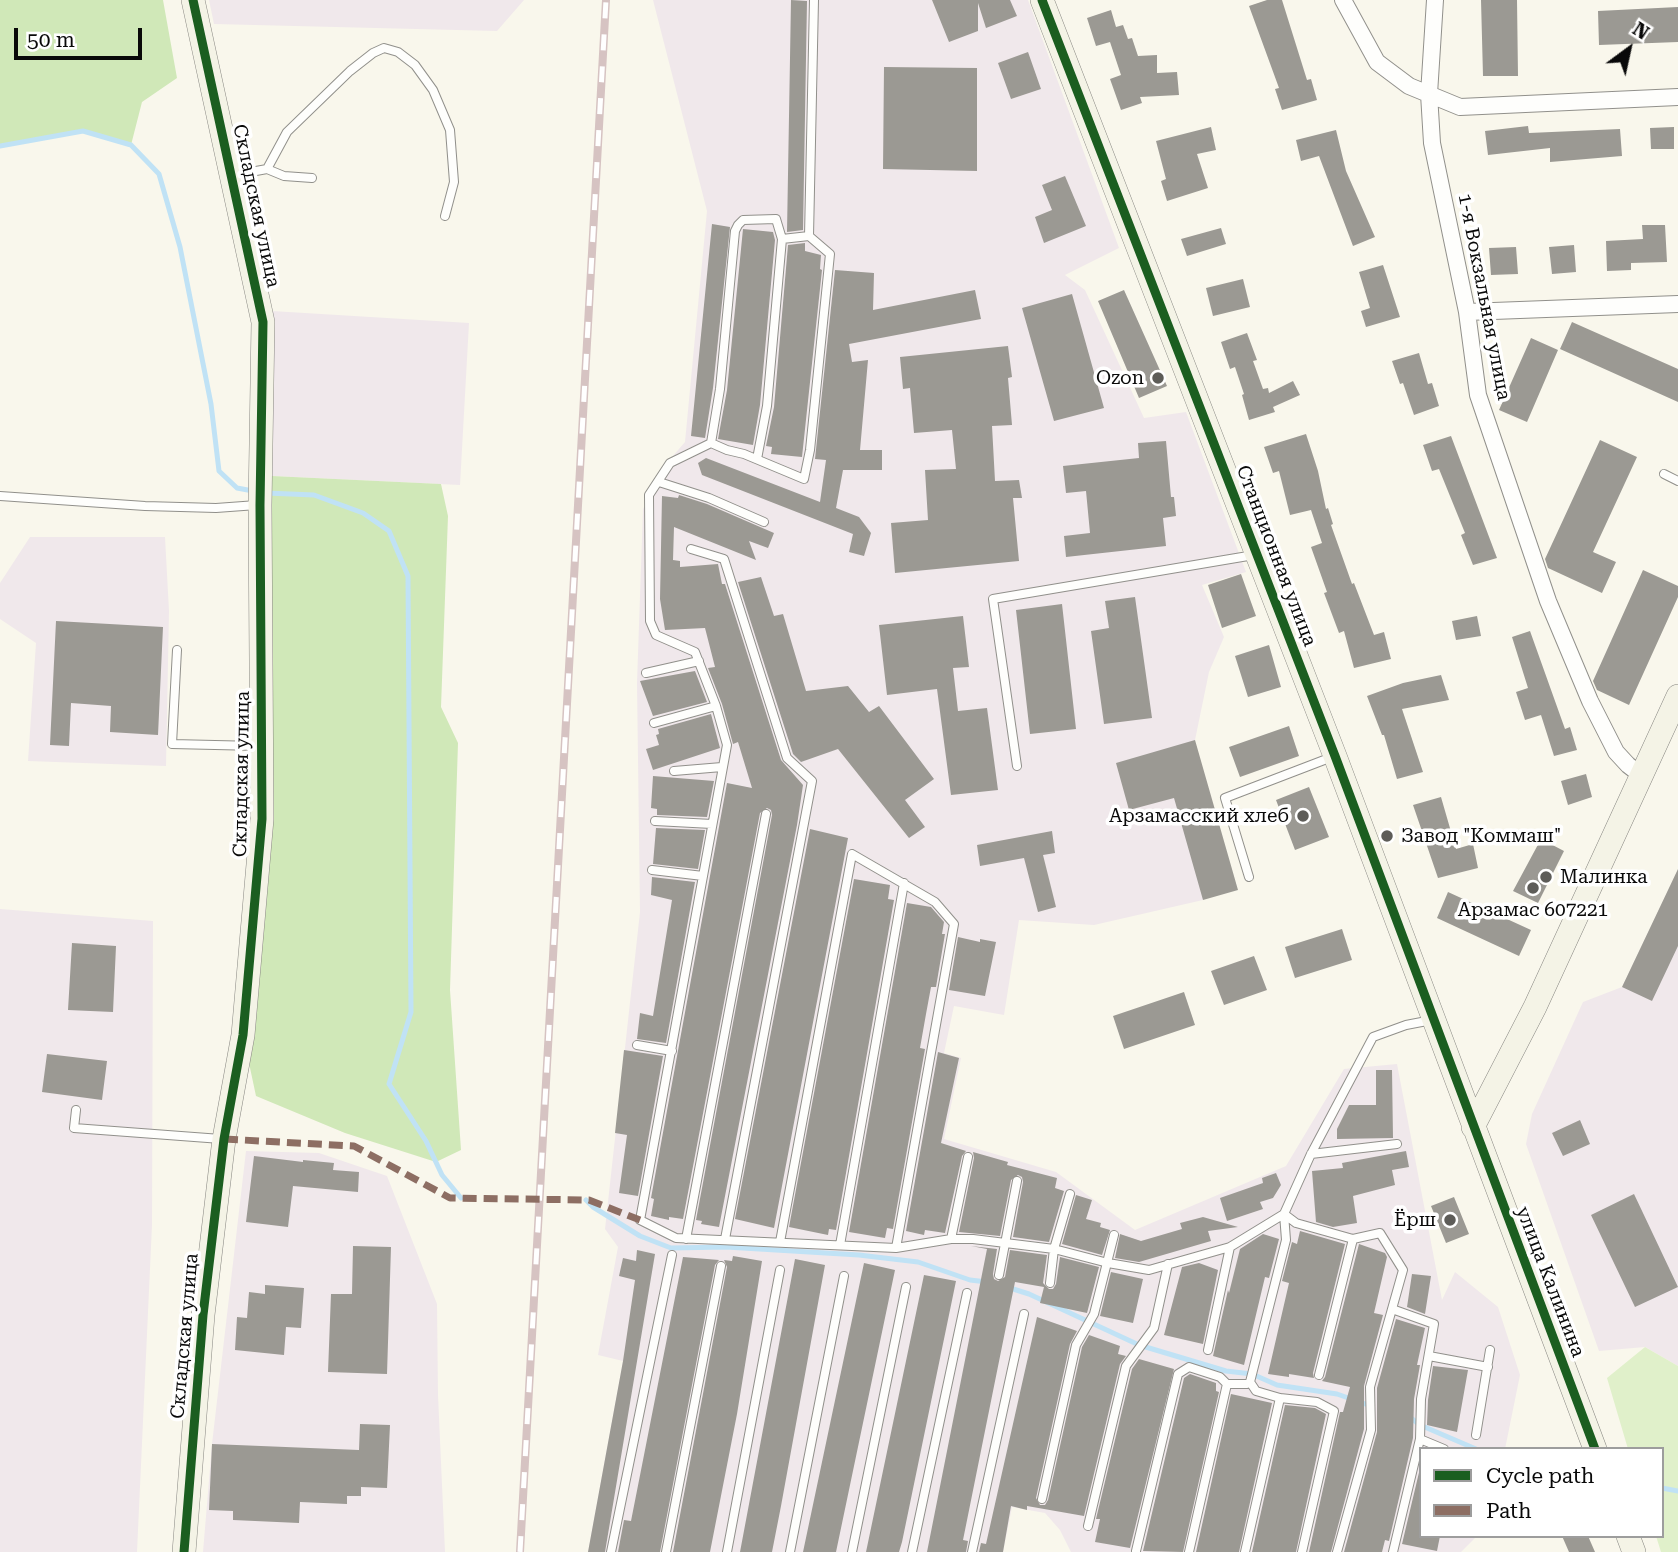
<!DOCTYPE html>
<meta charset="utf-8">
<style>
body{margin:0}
#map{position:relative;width:1678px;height:1552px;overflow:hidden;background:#f9f7ec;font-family:"Roboto Serif",serif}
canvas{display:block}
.legend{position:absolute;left:1419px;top:1447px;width:245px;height:91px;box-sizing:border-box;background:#fff;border:2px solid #9d9d9d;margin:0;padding:9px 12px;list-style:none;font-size:21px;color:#090909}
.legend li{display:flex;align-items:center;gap:14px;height:35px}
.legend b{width:35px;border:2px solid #9d9d9d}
.north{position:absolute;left:1594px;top:14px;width:70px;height:70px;-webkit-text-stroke:5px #fff;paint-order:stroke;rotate:33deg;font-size:19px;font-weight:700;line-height:28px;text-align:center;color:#090909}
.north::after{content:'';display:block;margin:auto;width:24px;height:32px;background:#090909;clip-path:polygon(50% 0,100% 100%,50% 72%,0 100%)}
.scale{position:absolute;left:14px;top:28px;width:128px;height:32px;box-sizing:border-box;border:4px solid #090909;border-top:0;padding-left:9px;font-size:21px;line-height:24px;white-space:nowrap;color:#090909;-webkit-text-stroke:5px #fff;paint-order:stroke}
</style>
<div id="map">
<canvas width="1678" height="1552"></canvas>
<ul class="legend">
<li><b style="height:9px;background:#1b5e20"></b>Cycle path</li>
<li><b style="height:9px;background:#8d6e63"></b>Path</li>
</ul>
<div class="north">N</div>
<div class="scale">50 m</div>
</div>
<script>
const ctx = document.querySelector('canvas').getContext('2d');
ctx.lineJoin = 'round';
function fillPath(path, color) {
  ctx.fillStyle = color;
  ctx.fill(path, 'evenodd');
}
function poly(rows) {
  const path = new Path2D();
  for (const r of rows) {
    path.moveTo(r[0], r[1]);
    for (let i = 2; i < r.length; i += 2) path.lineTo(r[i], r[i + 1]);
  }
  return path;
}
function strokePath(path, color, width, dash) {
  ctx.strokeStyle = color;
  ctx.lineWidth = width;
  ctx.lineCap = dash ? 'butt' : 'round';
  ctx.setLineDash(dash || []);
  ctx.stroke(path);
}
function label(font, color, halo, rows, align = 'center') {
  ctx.font = font + ' "Roboto Serif",serif';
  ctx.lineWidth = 7;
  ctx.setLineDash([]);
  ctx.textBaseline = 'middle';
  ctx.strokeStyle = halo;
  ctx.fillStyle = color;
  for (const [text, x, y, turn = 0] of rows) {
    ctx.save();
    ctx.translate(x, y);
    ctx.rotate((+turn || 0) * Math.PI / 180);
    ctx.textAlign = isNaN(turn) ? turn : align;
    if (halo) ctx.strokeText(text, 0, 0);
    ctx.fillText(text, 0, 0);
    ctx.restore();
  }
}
fillPath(poly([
 [209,0,524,0,497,31,214,24],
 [653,0,1028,0,1119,248,1065,275,1085,290,1144,418,1186,412,1246,572,1202,585,1224,637,1209,672,1195,740,1203,900,1094,925,1019,920,1004,1015,954,1006,944,1053,961,1058,944,1139,1056,1172,1135,1230,1286,1166,1344,1069,1397,1064,1442,1300,1455,1272,1498,1307,1520,1375,1505,1449,1421,1449,1421,1536,1477,1536,1461,1552,1071,1552,1060,1530,1045,1513,1012,1507,1003,1552,588,1552,623,1361,598,1355,618,1247,605,1229,640,912,637,683,643,509,659,482,659,472,685,442,707,211],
 [272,311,469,323,460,485,272,476],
 [30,537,165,537,169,611,166,766,28,761,36,643,0,619,0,583],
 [1678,870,1678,1366,1645,1347,1599,1351,1526,1144,1532,1114,1583,1002,1622,987],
 [0,909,153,921,152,1225,137,1552,0,1552],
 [246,1151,319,1153,387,1176,437,1304,438,1395,445,1552,203,1552,212,1444]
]), '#f0e8eb');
fillPath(poly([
 [1645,1347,1678,1366,1678,1552,1661,1552,1656,1536,1662,1536,1662,1449,1628,1449,1607,1378]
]), '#e0f0ca');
fillPath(poly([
 [0,0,163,0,177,78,142,102,131,145,83,131,0,146],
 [272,476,441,484,448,516,441,707,458,743,450,990,461,1150,436,1162,345,1133,256,1096,243,1035,261,746]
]), '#d0e8b8');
strokePath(poly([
 [0,146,83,131,131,145,159,174,180,247,211,404,219,471,237,488,253,491],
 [266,493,314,495,363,513,389,531,408,576,411,1012,389,1084,426,1141,442,1175,461,1198],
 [586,1200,593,1207,640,1236,671,1248,726,1247,859,1255,918,1262,970,1280,987,1282],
 [1010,1288,1029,1294,1139,1345,1226,1371,1252,1374,1277,1385,1337,1394,1371,1406],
 [1407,1415,1420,1425,1476,1449],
 [1662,1488,1678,1491]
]), '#c0e2f5', 5);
fillPath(poly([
 [791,0,807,1,803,230,787,232],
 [932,0,1010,0,1017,16,986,28,978,3,978,31,949,42],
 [1267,0,1282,0,1307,80,1311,79,1317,100,1282,110,1275,89,1279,88,1249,6],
 [1481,0,1517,0,1518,76,1483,76],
 [1678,7,1678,42,1599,45,1598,11],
 [1111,10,1116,27,1123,25,1128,39,1132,38,1138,56,1157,55,1157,73,1177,72,1179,95,1140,97,1142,103,1121,110,1110,79,1121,75,1110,42,1096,46,1087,18],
 [1028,52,1041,89,1011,99,998,63],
 [884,67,977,68,977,171,883,169],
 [1528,126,1529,133,1620,129,1622,156,1550,162,1550,148,1488,155,1485,131],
 [1211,127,1216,150,1197,154,1208,188,1167,201,1161,181,1166,179,1156,141],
 [1674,127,1674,149,1651,149,1650,128],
 [1336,130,1346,171,1375,237,1353,246,1319,156,1301,161,1296,140],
 [1065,176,1086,226,1044,243,1035,217,1052,210,1042,185],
 [712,224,730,227,713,388,705,438,691,436],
 [1642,225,1665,225,1667,262,1631,263,1631,270,1607,271,1606,241,1643,239],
 [1221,228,1226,244,1187,256,1181,239],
 [743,229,773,232,775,240,760,405,753,445,718,439,727,390],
 [805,243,805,251,821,255,820,269,822,270,802,457,771,454,772,447,766,446,774,407,788,245],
 [1574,245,1576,272,1552,274,1549,247],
 [1516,247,1518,274,1491,275,1489,248],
 [1383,265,1400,317,1366,327,1361,311,1370,308,1359,272],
 [835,270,874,273,873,310,975,290,981,319,849,344,852,362,868,360,860,450,882,450,882,470,843,470,836,508,859,517,871,533,864,556,849,552,853,534,702,475,698,463,706,458,820,502,826,460,815,459],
 [1243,279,1250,307,1213,316,1206,288],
 [1124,290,1167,386,1139,398,1098,301],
 [1072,294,1104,408,1054,421,1022,308],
 [1572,322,1678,369,1678,402,1560,349],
 [1247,333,1257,360,1253,361,1263,389,1268,388,1269,393,1293,381,1300,395,1273,407,1275,412,1249,420,1242,395,1244,394,1235,367,1230,369,1221,342],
 [1531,338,1558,350,1527,422,1499,410],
 [1008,346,1012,377,1008,378,1012,425,992,426,995,481,1019,480,1022,498,1013,498,1019,561,895,573,891,523,928,520,925,470,956,469,952,430,914,433,910,388,903,389,900,357],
 [1419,353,1428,384,1432,383,1439,406,1414,415,1403,383,1400,384,1392,361],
 [1306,434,1318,471,1326,509,1328,508,1333,524,1331,525,1352,584,1354,583,1374,635,1384,632,1391,659,1354,668,1344,631,1339,633,1324,593,1327,592,1311,547,1322,543,1311,510,1290,515,1279,471,1273,473,1264,447],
 [1451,436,1497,558,1473,565,1461,535,1465,533,1439,469,1432,471,1423,445],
 [1600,440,1637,457,1593,552,1616,562,1602,593,1548,568,1545,559],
 [1166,441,1171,497,1174,497,1176,516,1163,518,1166,546,1066,557,1064,536,1090,533,1086,491,1066,493,1063,466,1139,458,1138,443],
 [679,495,707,504,774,533,768,548,749,541,756,560,674,527,673,560,680,561,680,567,718,564,722,584,725,584,781,760,803,785,797,825,719,1227,701,1224,702,1221,696,1220,772,815,771,810,767,808,760,813,683,1219,669,1217,669,1220,651,1216,654,1199,651,1198,727,783,752,788,738,742,733,744,722,704,708,668,715,667,705,628,665,630,660,599,662,496,678,498],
 [1643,570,1678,586,1678,597,1629,705,1597,690,1593,681],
 [1241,574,1256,616,1222,628,1208,585],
 [761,577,774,616,783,614,806,691,848,686,869,712,879,706,934,779,905,800,925,827,909,838,838,749,801,762,793,754,738,582],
 [1135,597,1152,718,1104,724,1091,631,1109,628,1105,601],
 [1062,604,1076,729,1030,734,1016,610],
 [963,616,969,667,953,668,958,711,987,708,998,790,951,795,937,689,887,695,879,625],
 [1477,616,1481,636,1456,640,1452,621],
 [56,621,163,627,158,735,110,732,111,706,71,703,69,746,50,745],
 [1530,631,1565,729,1570,727,1577,750,1554,756,1541,715,1525,720,1516,692,1528,688,1512,637],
 [1269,645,1281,687,1248,697,1235,656],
 [695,671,707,702,653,716,640,681],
 [1441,675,1449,700,1402,709,1423,772,1397,779,1384,735,1382,735,1367,696,1403,683],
 [711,714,720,748,653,770,646,749,659,745,656,735,659,734,658,729],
 [1289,726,1299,756,1240,777,1229,747],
 [1195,740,1238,890,1203,900,1174,798,1129,810,1116,763],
 [1586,774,1592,797,1568,805,1561,781],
 [653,776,714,781,707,817,657,815,657,809,651,808],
 [1309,787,1329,837,1295,850,1276,800],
 [1441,797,1456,849,1473,844,1478,868,1438,878,1413,805],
 [656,828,705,830,698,869,653,864],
 [810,829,848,838,774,1228,735,1219],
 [1052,831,1055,853,1043,855,1056,907,1038,912,1024,858,980,866,977,845],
 [1541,839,1564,851,1538,903,1513,891],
 [1678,869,1678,946,1652,1001,1622,987],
 [652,877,695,882,666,1043,637,1039,640,1013,653,1016,672,900,651,895],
 [854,879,890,885,888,899,894,900,836,1230,829,1229,828,1235,789,1227],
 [1448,892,1531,930,1519,956,1437,918],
 [907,903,931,907,944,922,942,934,945,934,936,987,931,987,926,1014,920,1048,925,1049,893,1229,887,1228,885,1238,849,1232],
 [1342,929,1352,960,1295,978,1285,947],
 [958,937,980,942,980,939,996,942,985,996,949,990],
 [72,943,116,946,113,1012,68,1010],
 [1254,956,1267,990,1224,1005,1211,971],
 [1184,992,1195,1025,1124,1049,1113,1016],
 [624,1050,663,1056,638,1196,619,1193,627,1135,615,1133],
 [938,1052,959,1058,941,1143,966,1151,962,1156,945,1233,925,1230,924,1235,906,1231],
 [47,1054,107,1061,102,1100,42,1092],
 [1376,1070,1392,1070,1393,1138,1337,1139,1337,1129,1349,1105,1376,1105],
 [1580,1120,1590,1144,1563,1156,1552,1133],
 [1406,1151,1409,1167,1392,1170,1395,1185,1353,1196,1357,1223,1333,1227,1316,1222,1312,1171,1343,1168,1342,1163],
 [973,1152,1008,1162,1007,1165,1057,1178,1055,1188,1064,1191,1049,1242,1013,1237,1023,1182,1022,1177,1018,1175,1011,1180,1000,1236,959,1232,974,1158],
 [254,1156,303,1162,303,1160,334,1163,333,1170,359,1172,358,1192,293,1186,288,1227,246,1222],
 [1276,1173,1281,1185,1273,1198,1260,1202,1263,1209,1227,1221,1220,1198,1263,1183,1262,1178],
 [1634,1194,1678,1287,1635,1307,1591,1215],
 [1076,1195,1092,1200,1086,1219,1101,1223,1100,1227,1110,1230,1102,1255,1062,1244],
 [1454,1197,1469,1234,1446,1243,1431,1206],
 [1203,1217,1238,1227,1208,1231,1211,1241,1139,1262,1115,1258,1120,1234,1141,1241,1182,1229,1180,1223],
 [1300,1231,1345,1244,1313,1373,1314,1378,1289,1374,1289,1377,1268,1374,1289,1283,1282,1281,1292,1242,1297,1244],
 [1263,1234,1279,1239,1269,1278,1265,1277,1244,1365,1213,1356,1228,1290,1229,1293,1240,1249],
 [1359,1244,1385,1253,1387,1257,1374,1313,1383,1315,1364,1386,1364,1429,1331,1552,1309,1552,1340,1412,1343,1412,1350,1387,1322,1381,1325,1377],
 [353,1246,391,1247,387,1374,328,1372,331,1294,352,1294],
 [971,1246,997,1249,993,1274,994,1279,998,1281,1005,1277,1010,1250,1047,1255,1043,1283,1049,1289,1053,1289,1056,1284,1060,1257,1099,1267,1087,1313,1040,1303,1044,1287,1015,1282,963,1540,968,1541,966,1552,927,1552,987,1249],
 [637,1250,655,1254,605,1552,588,1552,623,1361,635,1280,619,1276,623,1258,636,1261],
 [733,1256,762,1261,737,1414,710,1552,673,1552,727,1267,724,1260,732,1261],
 [683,1257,719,1260,715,1265,660,1552,618,1552,624,1520,631,1521],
 [795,1259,825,1265,781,1506,772,1552,740,1552],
 [864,1263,895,1270,836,1552,803,1552],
 [1199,1263,1218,1270,1203,1344,1164,1335,1182,1267],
 [1111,1272,1143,1279,1133,1323,1100,1316],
 [1412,1274,1431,1276,1425,1314,1407,1307],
 [924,1275,956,1281,902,1542,899,1552,866,1552],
 [265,1285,304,1288,301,1328,286,1327,284,1355,235,1350,237,1317,247,1318,249,1292,265,1294],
 [1037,1317,1077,1331,1070,1344,1036,1498,1040,1505,1045,1505,1048,1500,1082,1347,1089,1335,1120,1346,1118,1354,1126,1356,1120,1364,1084,1516,1027,1506,1027,1510,1011,1506,1003,1552,979,1552,981,1543,986,1544],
 [1396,1319,1425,1328,1417,1365,1420,1365,1414,1399,1413,1438,1389,1541,1385,1540,1382,1552,1344,1552,1377,1432,1377,1388],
 [1139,1359,1174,1369,1130,1548,1095,1542,1100,1519,1096,1519,1132,1369],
 [1433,1366,1468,1370,1457,1432,1427,1425,1428,1400],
 [1190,1374,1216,1383,1216,1391,1219,1392,1183,1552,1143,1551,1184,1378],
 [1231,1394,1272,1403,1239,1552,1196,1552],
 [1285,1405,1315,1408,1326,1414,1296,1552,1252,1552],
 [360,1424,390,1425,387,1488,361,1487,361,1496,347,1496,347,1504,300,1502,299,1523,233,1520,233,1511,209,1510,212,1444,359,1450],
 [1421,1464,1421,1536,1440,1536,1437,1551,1402,1544],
 [1562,1536,1588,1536,1595,1552,1569,1552]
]), '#9b9993');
const lane = poly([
 [814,0,809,236,782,239,776,219,743,220,738,225,735,231,720,389,711,443,670,463,649,495,650,621,656,635,695,652,716,706,727,745,640,1220,676,1238,896,1248,951,1239,973,1239,1054,1249,1108,1263,1149,1270,1230,1247,1284,1214,1311,1154,1373,1037,1406,1025,1432,1020],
 [267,169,287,132,350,71,373,53,384,48,398,52,415,65,433,90,450,130,454,182,445,216],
 [234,175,267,169,284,176,312,178],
 [711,443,727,450,744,454,804,479,810,450,830,254,809,236],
 [757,459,767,406,782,239],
 [1664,474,1678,481],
 [659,482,709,498,764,522],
 [0,496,145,506,216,508,257,505],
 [691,549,724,559,787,758,812,781,725,1239],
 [177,650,172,744,258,746],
 [646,673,699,661],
 [654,723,716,706],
 [1017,766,993,599,1254,555],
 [674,771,722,767],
 [655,821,712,824],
 [652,870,703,876],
 [1249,877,1225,798,1332,757],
 [637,1045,672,1051],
 [76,1110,74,1128,221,1139],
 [1311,1154,1397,1144],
 [1284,1214,1296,1223,1353,1239,1319,1375],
 [686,1239,766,814],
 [951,1239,968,1157],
 [780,1242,852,854,935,902,954,924,896,1248],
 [840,1245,904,883],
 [999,1275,1017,1181],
 [1050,1283,1054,1249,1070,1194],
 [1392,1309,1434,1324,1421,1399,1420,1439,1393,1552],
 [1208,1350,1230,1247],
 [1429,1356,1488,1367],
 [1250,1382,1256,1391,1280,1398,1317,1402,1334,1411,1302,1552],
 [1476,1435,1490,1350],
 [1420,1439,1444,1449],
 [1042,1499,1076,1345,1094,1314,1114,1235],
 [1088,1526,1126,1366,1154,1328,1168,1264],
 [1136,1551,1178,1374,1189,1367,1220,1377,1227,1384],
 [611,1552,672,1255],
 [666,1552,721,1266],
 [727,1552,780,1270],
 [790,1552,844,1276],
 [852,1552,906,1287],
 [912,1552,967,1293],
 [972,1552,1024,1314],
 [1189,1552,1227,1384,1247,1384,1250,1382,1286,1240,1284,1214],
 [1245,1552,1280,1398],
 [1337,1552,1371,1430,1370,1387,1403,1270,1380,1233,1353,1239]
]);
const street = poly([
 [1343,0,1377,62,1409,86,1460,107,1678,97],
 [1435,0,1429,94,1432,143,1467,312,1478,395,1548,601,1590,701,1616,752,1628,765,1641,775],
 [1467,312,1678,304]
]);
const secondary = poly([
 [1042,0,1335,756,1595,1449],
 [1473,1127,1535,1007,1678,696],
 [1628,1536,1634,1552],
 [184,1552,203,1315,224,1139,243,1035,262,819,260,505,263,322,193,0]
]);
strokePath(lane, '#91908b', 10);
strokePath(street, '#91908b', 18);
strokePath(secondary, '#888782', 24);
strokePath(lane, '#fefefc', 8);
strokePath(street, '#fefefc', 16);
strokePath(secondary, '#f4f3e6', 23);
const rail = poly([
 [520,1552,606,0]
]);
strokePath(rail, '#d6c3c2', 8);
strokePath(rail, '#fff', 5, [16]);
strokePath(poly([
 [224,1139,354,1146,450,1198,589,1200,640,1220]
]), '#8d6e63', 7, [14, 7]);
strokePath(poly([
 [1042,0,1335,756,1595,1449],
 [184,1552,203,1315,224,1139,243,1035,262,819,260,505,263,322,193,0]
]), '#1b5e20', 9);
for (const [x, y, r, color] of [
 [1158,378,7,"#5d5c58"],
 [1303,816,7,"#5d5c58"],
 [1387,836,7,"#5d5c58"],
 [1546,877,7,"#5d5c58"],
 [1533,888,7,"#5d5c58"],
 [1450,1220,7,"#5d5c58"]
]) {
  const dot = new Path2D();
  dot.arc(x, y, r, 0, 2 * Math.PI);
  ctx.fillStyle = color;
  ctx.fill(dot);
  strokePath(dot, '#fff', 2.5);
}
label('19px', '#090909', '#fff', [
 ["Складская улица",256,206,78],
 ["1-я Вокзальная улица",1484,297,79],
 ["Станционная улица",1276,556,69],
 ["Складская улица",242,774,-89],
 ["улица Калинина",1550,1282,69],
 ["Складская улица",185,1336,-85]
]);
label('19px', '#090909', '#fff', [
 ["Ozon",1144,378],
 ["Арзамасский хлеб",1289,816],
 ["Завод \"Коммаш\"",1401,836,"left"],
 ["Малинка",1560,877,"left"],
 ["Арзамас 607221",1533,910,"center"],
 ["Ёрш",1436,1220]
], 'right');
</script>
